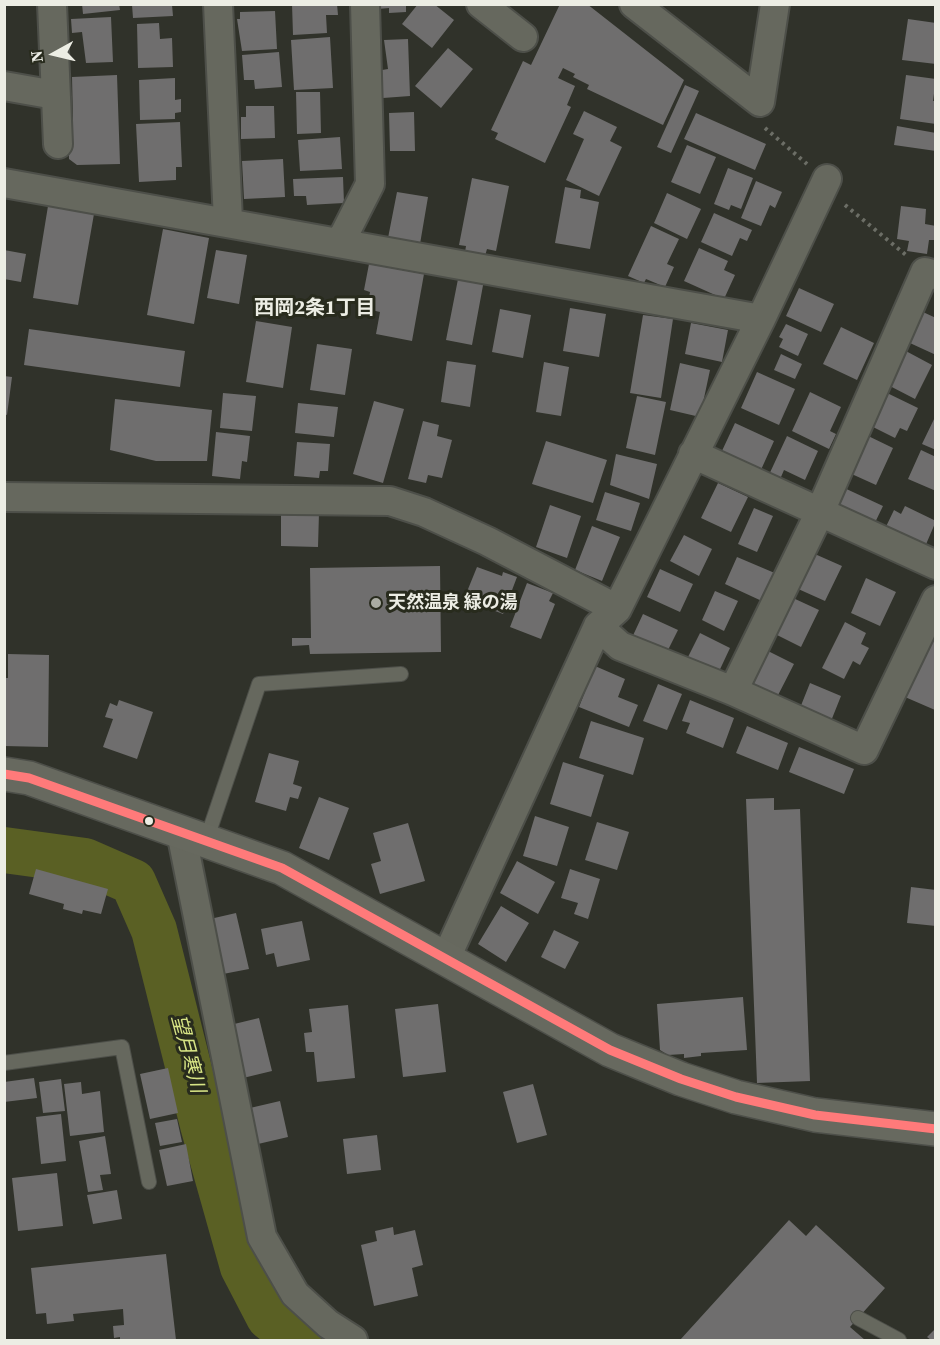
<!DOCTYPE html>
<meta charset="utf-8">
<style>
body{margin:0}
#map{position:relative;width:940px;height:1345px;overflow:hidden;background:#30322a;font-family:"Source Serif 4",serif}
canvas{display:block}
.frame{position:absolute;inset:0;border:6px solid #ecede4;pointer-events:none}
.north{position:absolute;left:24px;top:24px;width:60px;height:60px;-webkit-text-stroke:4px #282b1d;paint-order:stroke;rotate:262deg;font-size:16px;font-weight:700;line-height:24px;text-align:center;color:#ecede4}
.north::after{content:'';display:block;margin:auto;width:21px;height:27px;background:#ecede4;clip-path:polygon(50% 0,100% 100%,50% 72%,0 100%)}
</style>
<div id="map">
<canvas width="940" height="1345"></canvas>
<div class="frame"></div>
<div class="north">N</div>
</div>
<script>
const ctx = document.querySelector('canvas').getContext('2d');
ctx.lineJoin = 'round';
function poly(rows) {
  const path = new Path2D();
  for (const r of rows) {
    path.moveTo(r[0], r[1]);
    for (let i = 2; i < r.length; i += 2) path.lineTo(r[i], r[i + 1]);
  }
  return path;
}
function strokePath(path, color, width, dash) {
  ctx.strokeStyle = color;
  ctx.lineWidth = width;
  ctx.lineCap = dash ? 'butt' : 'round';
  ctx.setLineDash(dash || []);
  ctx.stroke(path);
}
function fillPath(path, color) {
  ctx.fillStyle = color;
  ctx.fill(path, 'evenodd');
}
function label(font, color, halo, rows, align = 'center') {
  ctx.font = font + ' "Source Serif 4","Noto Sans JP",serif';
  ctx.lineWidth = 6;
  ctx.setLineDash([]);
  ctx.textBaseline = 'middle';
  ctx.strokeStyle = halo;
  ctx.fillStyle = color;
  for (const [text, x, y, turn = 0] of rows) {
    ctx.save();
    ctx.translate(x, y);
    ctx.rotate((+turn || 0) * Math.PI / 180);
    ctx.textAlign = isNaN(turn) ? turn : align;
    if (halo) ctx.strokeText(text, 0, 0);
    ctx.fillText(text, 0, 0);
    ctx.restore();
  }
}
strokePath(poly([
 [4,850,85,861,133,882,154,930,203,1125,243,1267,269,1317,298,1340]
]), '#5a6024', 46);
fillPath(poly([
 [82,4,119,4,120,10,83,14],
 [292,4,337,4,338,15,326,15,327,33,293,35],
 [378,4,406,4,406,12,389,13,389,8,378,9],
 [418,4,434,4,454,20,432,48,402,24],
 [560,4,587,4,684,80,663,125,587,89,589,85,573,77,575,74,563,68,558,78,575,86,567,105,571,107,545,163,495,139,498,133,491,130,523,61,531,65],
 [132,5,172,5,173,16,133,18],
 [275,11,277,49,242,51,237,19,240,19,240,12],
 [111,17,113,62,86,63,82,32,72,33,71,19],
 [908,19,936,23,936,64,902,60],
 [159,23,160,39,172,38,173,67,138,68,137,24],
 [330,37,333,88,294,90,291,40],
 [408,39,410,96,383,98,382,70,388,69,384,40],
 [448,48,473,69,441,108,415,86],
 [279,52,282,87,255,89,254,80,244,80,242,55],
 [117,75,120,164,77,165,69,159,68,121,73,121,72,77],
 [906,75,936,79,933,101,936,101,936,124,900,119],
 [175,78,175,100,181,99,181,112,175,113,175,119,140,120,139,80],
 [685,85,699,91,671,153,657,147],
 [296,92,320,92,321,133,297,134],
 [246,106,274,106,275,138,241,139,241,117,246,117],
 [584,111,617,127,610,141,622,147,599,196,566,180,584,139,573,134],
 [414,112,415,151,390,151,389,113],
 [696,113,766,144,755,170,684,139],
 [180,122,182,167,176,167,176,180,139,182,136,124],
 [897,126,936,133,936,151,894,145],
 [340,137,342,169,300,171,298,140],
 [687,145,716,157,700,194,671,182],
 [283,159,285,197,244,199,242,161],
 [728,168,753,178,741,209,731,205,729,210,714,204],
 [343,177,344,203,307,205,306,196,294,196,293,179],
 [472,178,509,186,496,251,487,249,485,256,465,252,466,246,459,245],
 [756,181,782,192,775,208,770,205,761,226,741,218],
 [565,187,581,190,580,198,599,202,590,249,555,243],
 [397,192,428,197,420,244,388,238],
 [667,193,701,209,687,239,654,223],
 [48,206,94,214,78,305,33,298],
 [901,206,926,209,925,224,936,226,935,240,929,240,927,254,907,251,909,241,897,239],
 [714,213,752,230,747,241,740,238,732,256,701,242],
 [651,226,679,239,667,264,674,267,665,287,646,279,644,283,628,276],
 [163,229,209,238,194,324,147,315],
 [699,248,728,261,724,270,735,275,724,299,684,281],
 [4,250,26,254,21,282,4,279],
 [216,250,247,255,239,304,207,298],
 [369,264,424,274,412,341,376,334,380,312,367,309,370,292,364,290],
 [459,274,484,280,472,345,446,340],
 [799,288,834,304,821,332,786,316],
 [912,307,936,318,936,355,899,338],
 [570,308,606,314,599,357,563,351],
 [500,309,531,315,523,358,492,352],
 [643,315,673,319,661,398,630,393],
 [256,321,292,327,283,388,246,382],
 [691,323,728,330,722,362,685,354],
 [786,324,808,334,798,356,779,347,783,339,779,337],
 [841,327,874,343,857,380,823,364],
 [29,329,185,351,180,387,24,365],
 [317,344,352,349,345,395,310,390],
 [904,350,932,365,915,399,886,384],
 [781,354,802,364,795,379,774,370],
 [447,361,476,365,470,407,441,402],
 [544,362,569,367,561,416,536,412],
 [680,363,710,370,700,417,670,410],
 [757,372,795,389,779,425,741,408],
 [4,376,12,377,7,415,4,414],
 [810,392,841,407,830,431,836,434,829,449,792,431],
 [885,392,918,408,907,431,900,428,895,438,869,425],
 [223,393,256,396,252,431,220,428],
 [637,396,666,402,655,455,626,448],
 [115,399,212,410,207,461,156,461,110,450],
 [374,401,404,409,383,483,353,474],
 [298,403,338,407,334,437,295,433],
 [936,415,936,450,922,444],
 [423,421,439,425,437,436,452,440,442,478,428,475,426,483,408,479],
 [735,423,774,441,760,472,721,453],
 [216,432,250,436,247,462,242,461,240,479,212,476],
 [862,433,893,448,876,485,845,471],
 [787,436,818,451,805,480,784,470,778,484,767,479],
 [546,441,607,460,593,503,532,484],
 [297,442,330,444,328,471,320,471,319,478,294,476],
 [921,450,936,457,936,491,908,479],
 [616,454,657,464,649,499,610,485],
 [718,483,748,497,731,532,701,518],
 [840,486,883,506,869,535,826,514],
 [605,492,640,503,631,531,596,520],
 [550,505,581,516,567,558,536,547],
 [905,506,936,521,921,556,881,537,894,510,901,514],
 [754,508,773,516,757,552,738,544],
 [281,512,319,513,318,547,281,546],
 [592,526,620,537,602,581,575,570],
 [684,535,712,549,699,576,670,561],
 [808,551,842,566,825,601,796,588],
 [737,557,777,574,764,602,725,584],
 [440,566,441,652,310,654,309,645,292,646,292,638,311,638,310,568],
 [477,567,502,576,503,572,517,577,503,614,464,599],
 [660,569,693,584,680,612,647,597],
 [866,578,896,592,880,626,851,613],
 [527,583,553,593,549,601,555,604,541,639,510,627],
 [715,591,738,601,724,631,702,620],
 [793,598,819,610,801,647,775,634],
 [643,614,678,630,663,660,629,644],
 [845,622,866,633,861,644,869,648,860,665,853,661,844,679,822,668],
 [936,630,936,708,935,710,905,697],
 [700,633,730,648,715,680,684,665],
 [768,651,794,664,774,703,749,691],
 [8,654,49,655,48,747,4,746,4,678,8,678],
 [595,666,625,679,618,697,638,705,629,727,579,707],
 [810,683,841,696,827,731,796,718],
 [658,684,682,694,667,730,643,721],
 [119,700,153,712,137,759,103,747,113,719,105,717,110,703,117,706],
 [690,700,734,718,723,748,686,733,690,723,682,721],
 [591,721,644,738,633,775,579,758],
 [747,726,788,743,778,770,736,753],
 [799,747,854,769,844,794,789,772],
 [269,753,299,761,293,784,302,787,298,799,290,797,286,811,255,802],
 [563,762,604,775,591,817,550,804],
 [319,797,349,808,329,860,299,848],
 [774,798,774,810,800,809,810,1081,757,1083,746,799],
 [535,816,569,827,557,866,523,856],
 [597,822,629,832,617,870,585,860],
 [408,823,425,881,380,894,371,864,381,861,373,833],
 [517,861,555,882,538,914,500,893],
 [36,869,108,889,101,914,83,910,82,914,63,909,64,904,29,894],
 [570,869,600,879,588,919,574,914,578,903,561,898],
 [911,887,936,890,936,926,907,923],
 [501,906,529,923,506,962,478,944],
 [236,913,249,969,223,974,210,919],
 [302,921,310,960,277,967,274,953,266,955,261,929],
 [554,930,579,942,565,969,541,957],
 [743,997,747,1050,701,1053,701,1056,684,1058,684,1054,668,1055,660,1050,657,1004],
 [438,1004,446,1072,403,1077,395,1009],
 [348,1005,355,1078,317,1082,314,1052,306,1052,304,1033,312,1032,309,1009],
 [259,1018,272,1071,243,1078,230,1025],
 [168,1068,178,1113,150,1119,140,1074],
 [34,1078,37,1098,4,1102,4,1082],
 [61,1079,65,1111,43,1113,39,1082],
 [81,1082,82,1094,100,1091,104,1132,70,1136,64,1084],
 [533,1084,547,1135,517,1143,503,1092],
 [280,1101,288,1137,258,1144,250,1108],
 [61,1114,66,1161,41,1164,36,1117],
 [177,1119,182,1142,160,1146,155,1123],
 [377,1135,381,1170,347,1174,343,1139],
 [105,1136,111,1174,100,1175,103,1190,88,1192,79,1141],
 [186,1144,193,1181,167,1186,159,1150],
 [57,1173,63,1226,18,1231,12,1178],
 [117,1190,122,1219,93,1224,87,1195],
 [789,1220,806,1236,816,1225,885,1288,850,1327,865,1340,680,1340],
 [393,1227,394,1235,415,1230,423,1265,412,1268,418,1296,374,1306,361,1245,377,1241,375,1231],
 [166,1254,176,1340,120,1340,120,1337,114,1338,113,1326,124,1325,123,1309,73,1314,74,1321,47,1324,46,1313,36,1314,31,1268],
 [936,1328,936,1340,931,1340,927,1337]
]), '#6f6e6e');
const lane = poly([
 [206,841,259,684,401,674],
 [4,1063,122,1047,149,1182],
 [858,1318,899,1340]
]);
const street = poly([
 [52,4,58,144],
 [218,4,228,221],
 [481,4,523,37],
 [634,4,760,102,775,4],
 [4,86,55,95],
 [4,183,761,319],
 [340,243,370,184,365,4],
 [693,454,936,565],
 [4,497,390,501,424,512,487,541,617,609],
 [598,626,620,646,733,691,864,750,936,600],
 [733,691,819,514,925,272,936,275],
 [181,832,262,1237,295,1294,328,1324,353,1340],
 [446,958,598,626,617,609,761,319,827,179]
]);
const secondary = poly([
 [4,774,29,778,282,868,610,1050,681,1079,736,1097,815,1115,936,1129]
]);
strokePath(lane, '#4d4f49', 16);
strokePath(street, '#4d4f49', 32);
strokePath(secondary, '#4d4f49', 36);
strokePath(poly([
 [765,128,807,164],
 [845,205,906,255]
]), '#6c6e66', 4, [3, 4.5]);
strokePath(lane, '#66685e', 14);
strokePath(street, '#66685e', 28);
strokePath(secondary, '#67695f', 33);
strokePath(poly([
 [4,774,29,778,282,868,610,1050,681,1079,736,1097,815,1115,936,1129]
]), '#ff7a7a', 9);
for (const [x, y, r, color] of [
 [376,603,6,"#aaaca3"],
 [149,821,5,"#ecede4"]
]) {
  const dot = new Path2D();
  dot.arc(x, y, r, 0, 2 * Math.PI);
  ctx.fillStyle = color;
  ctx.fill(dot);
  strokePath(dot, '#282b1d', 2);
}
label('bold 18px', '#ecede4', '#282b1d', [
 ["天然温泉 緑の湯",388,603]
], 'left');
label('bold 20px', '#ecede4', '#282b1d', [
 ["西岡2条1丁目",315,309]
]);
label('italic 20px', '#d7e485', '#282b1d', [
 ["望月寒川",187,1054,75]
]);
</script>
